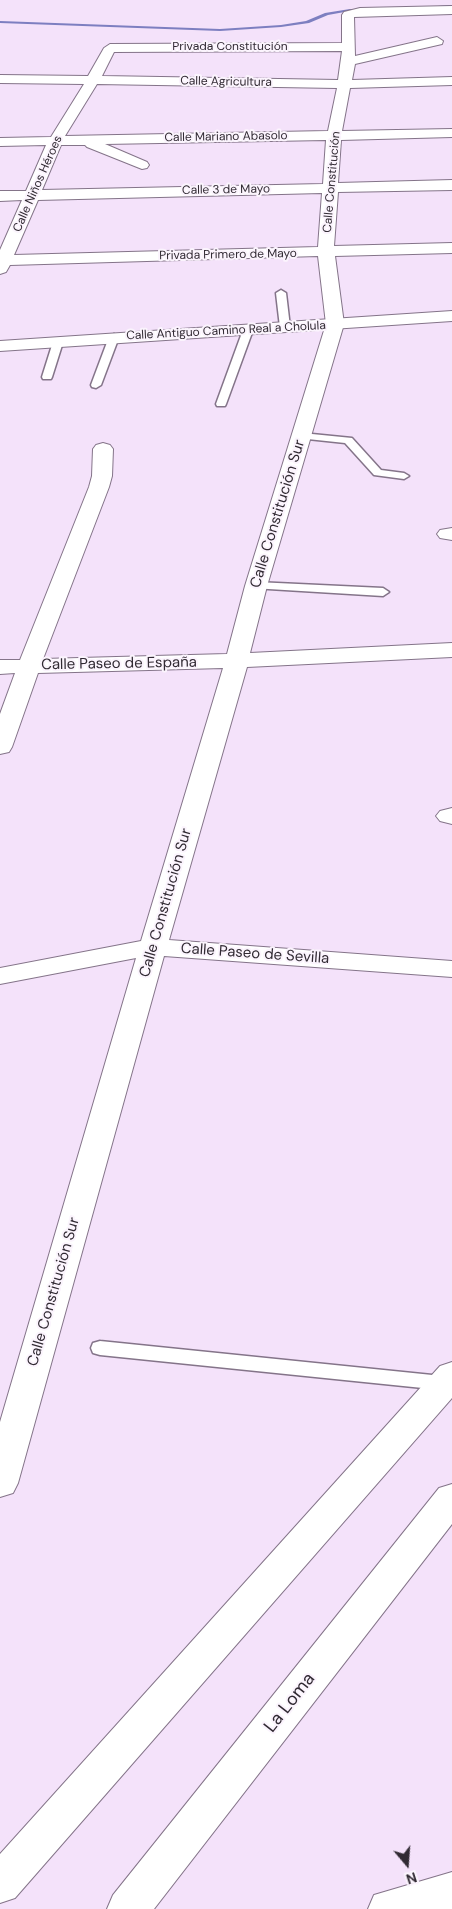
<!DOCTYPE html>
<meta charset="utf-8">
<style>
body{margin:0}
#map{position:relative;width:452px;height:1909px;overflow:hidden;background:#f4e2fa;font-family:"DM Sans",sans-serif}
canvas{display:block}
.north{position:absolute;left:382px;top:1839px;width:50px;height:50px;-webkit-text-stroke:4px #fbf4fd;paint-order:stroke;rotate:162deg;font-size:14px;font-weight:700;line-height:20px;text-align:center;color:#312a33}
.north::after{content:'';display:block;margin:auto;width:18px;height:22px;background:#312a33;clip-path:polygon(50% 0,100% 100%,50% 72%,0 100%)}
</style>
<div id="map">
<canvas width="452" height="1909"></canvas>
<div class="north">N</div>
</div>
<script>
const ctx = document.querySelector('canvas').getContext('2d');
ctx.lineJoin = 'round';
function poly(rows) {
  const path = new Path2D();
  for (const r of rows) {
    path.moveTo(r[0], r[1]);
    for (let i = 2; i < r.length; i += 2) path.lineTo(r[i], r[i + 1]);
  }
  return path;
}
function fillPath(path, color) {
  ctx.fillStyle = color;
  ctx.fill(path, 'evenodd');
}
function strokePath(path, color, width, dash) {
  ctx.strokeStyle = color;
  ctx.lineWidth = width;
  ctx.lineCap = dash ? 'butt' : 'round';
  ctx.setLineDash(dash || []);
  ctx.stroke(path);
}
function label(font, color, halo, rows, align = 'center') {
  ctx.font = font + ' "DM Sans",sans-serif';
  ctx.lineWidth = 4;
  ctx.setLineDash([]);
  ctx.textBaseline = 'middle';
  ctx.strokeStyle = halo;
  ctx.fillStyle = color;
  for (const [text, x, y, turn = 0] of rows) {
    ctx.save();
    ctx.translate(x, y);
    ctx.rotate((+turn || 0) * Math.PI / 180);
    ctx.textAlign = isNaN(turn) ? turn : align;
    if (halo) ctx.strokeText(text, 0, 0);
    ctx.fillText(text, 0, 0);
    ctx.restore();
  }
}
fillPath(poly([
 [452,5,452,7,426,8,424,7,452,5],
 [350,9,366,11,364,12,350,11,328,15,309,23,281,27,220,31,0,23,0,21,220,29,281,25,306,21,325,13,350,9]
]), '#7d7fc0');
const service = poly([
 [281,290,286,293,290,327,285,330,280,327,276,293,281,290],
 [248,327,253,330,226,404,225,406,217,406,216,404,243,330,248,327],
 [114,334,119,337,101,385,96,388,92,387,91,385,109,337,114,334],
 [58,339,63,342,52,377,51,379,43,379,42,377,53,342,58,339],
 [302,433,352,438,381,470,404,473,409,476,404,479,374,475,345,443,298,438,297,436,302,433],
 [256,582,383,588,389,592,383,596,252,588,250,586,252,584,256,582],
 [100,1341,452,1377,452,1391,100,1355,93,1353,91,1348,93,1343,100,1341]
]);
const minor = poly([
 [452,6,452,14,354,17,355,56,437,37,443,41,442,44,355,64,352,80,452,77,452,85,350,88,342,131,452,129,452,137,341,140,338,183,452,180,452,190,338,192,334,246,452,243,452,253,335,256,344,324,267,586,250,653,452,643,452,657,247,667,169,940,452,961,452,977,164,956,18,1483,13,1493,0,1497,0,1422,136,958,0,984,0,968,141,941,223,668,38,673,12,747,9,752,0,754,0,714,15,673,0,674,0,660,20,660,89,487,92,476,93,449,96,445,103,443,110,445,113,449,112,476,109,487,43,659,227,654,245,586,326,324,318,256,10,265,6,272,0,274,0,250,22,200,0,201,0,191,26,191,46,145,0,146,0,138,51,137,84,84,0,83,0,75,88,76,104,48,110,44,342,43,342,15,344,12,360,8,452,6],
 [342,51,338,80,102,76,114,52,342,51],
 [97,84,337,88,328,131,65,136,97,84],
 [326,140,323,184,42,190,61,145,85,145,87,147,142,169,147,168,149,165,147,162,105,144,326,140],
 [322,193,318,247,14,255,38,200,322,193],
 [452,528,452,540,440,538,437,534,440,530,452,528],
 [452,808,452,824,440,821,436,816,440,811,452,808],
 [452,1872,452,1909,368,1909,374,1895,452,1872]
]);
const tertiary = poly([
 [452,1362,452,1398,15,1898,0,1903,0,1854,440,1366,452,1362],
 [452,1484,452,1524,154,1909,107,1909,113,1895,439,1488,452,1484]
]);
const secondary = poly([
 [452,311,452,321,0,351,0,341,452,311]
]);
strokePath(service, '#847489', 3);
strokePath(minor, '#847489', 2);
strokePath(tertiary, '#847489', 2);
strokePath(secondary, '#847489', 2);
fillPath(service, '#fff');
fillPath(minor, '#fff');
fillPath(tertiary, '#fff');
fillPath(secondary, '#fff');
label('12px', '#312a33', '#fbf4fd', [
 ["Privada Constitución",230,47],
 ["Calle Agricultura",226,82,1],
 ["Calle Mariano Abasolo",226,137,-1],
 ["Calle Constitución",332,182,-85],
 ["Calle Niños Héroes",38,184,-66],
 ["Calle 3 de Mayo",226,190,-1],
 ["Privada Primero de Mayo",228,255,-1],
 ["Calle Antiguo Camino Real a Cholula",226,331,-3]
]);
label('15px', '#312a33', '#fbf4fd', [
 ["Calle Constitución Sur",278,514,-73],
 ["Calle Paseo de España",119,664,-1],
 ["Calle Constitución Sur",166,903,-74],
 ["Calle Paseo de Sevilla",255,954,4],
 ["Calle Constitución Sur",54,1292,-74]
]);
label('18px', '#312a33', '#fbf4fd', [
 ["La Loma",290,1703,-52]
]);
</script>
